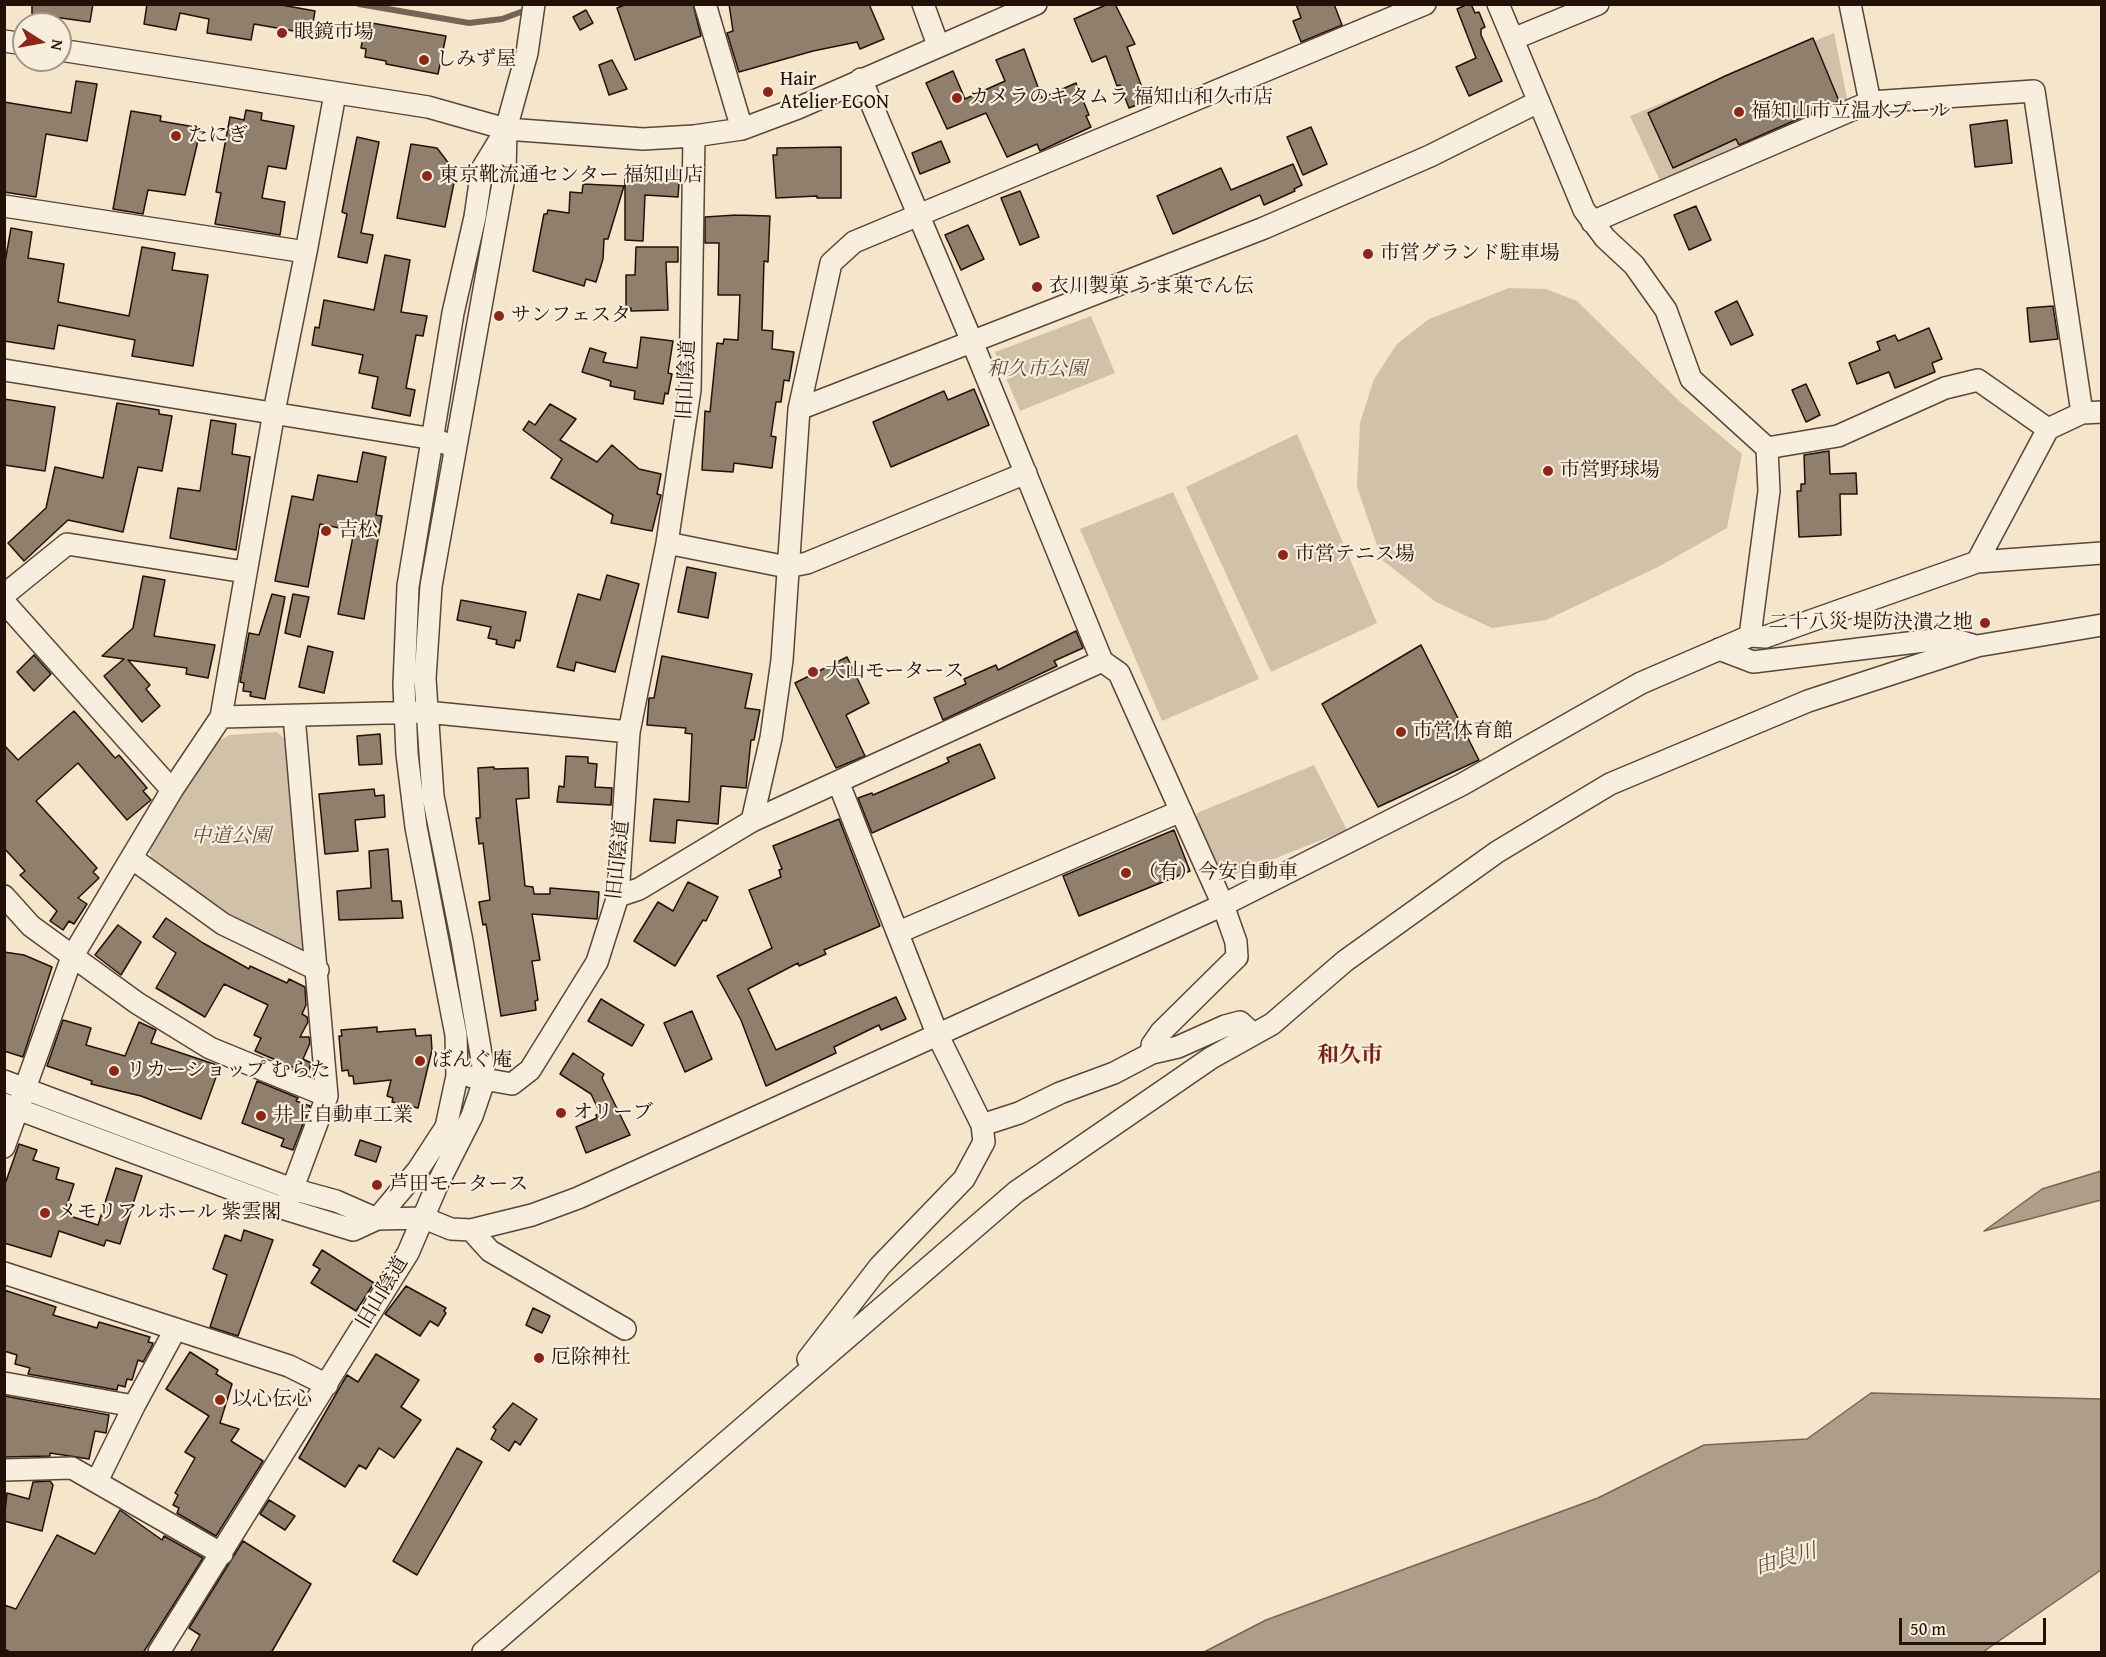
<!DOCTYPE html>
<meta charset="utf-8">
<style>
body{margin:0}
#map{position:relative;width:2106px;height:1657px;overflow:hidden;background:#f5e5ca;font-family:"Gentium Book Plus",serif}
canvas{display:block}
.frame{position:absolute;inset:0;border:6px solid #231107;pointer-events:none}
.north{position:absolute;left:12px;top:12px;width:60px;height:60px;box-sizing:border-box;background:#f8eedd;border:2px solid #a39687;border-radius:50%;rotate:101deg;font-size:16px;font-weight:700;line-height:24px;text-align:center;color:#231107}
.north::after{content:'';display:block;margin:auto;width:21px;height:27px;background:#8f2418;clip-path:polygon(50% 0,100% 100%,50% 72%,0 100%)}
.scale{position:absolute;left:1899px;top:1618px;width:147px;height:27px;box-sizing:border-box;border:3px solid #231107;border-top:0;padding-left:8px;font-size:18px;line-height:21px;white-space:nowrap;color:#231107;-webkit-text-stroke:4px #f8eedd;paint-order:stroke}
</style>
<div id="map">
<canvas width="2106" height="1657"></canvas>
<div class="frame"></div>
<div class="north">N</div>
<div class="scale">50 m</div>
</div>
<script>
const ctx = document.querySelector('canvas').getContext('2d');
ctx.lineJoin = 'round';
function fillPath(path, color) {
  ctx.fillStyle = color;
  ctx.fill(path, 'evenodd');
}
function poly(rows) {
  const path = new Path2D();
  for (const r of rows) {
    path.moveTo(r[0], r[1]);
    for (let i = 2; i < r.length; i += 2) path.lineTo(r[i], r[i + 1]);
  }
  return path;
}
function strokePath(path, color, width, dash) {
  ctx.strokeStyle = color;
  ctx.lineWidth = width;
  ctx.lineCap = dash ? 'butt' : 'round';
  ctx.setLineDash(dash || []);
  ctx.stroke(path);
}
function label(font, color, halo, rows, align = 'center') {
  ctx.font = font + ' "Gentium Book Plus","Noto Serif JP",serif';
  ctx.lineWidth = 4.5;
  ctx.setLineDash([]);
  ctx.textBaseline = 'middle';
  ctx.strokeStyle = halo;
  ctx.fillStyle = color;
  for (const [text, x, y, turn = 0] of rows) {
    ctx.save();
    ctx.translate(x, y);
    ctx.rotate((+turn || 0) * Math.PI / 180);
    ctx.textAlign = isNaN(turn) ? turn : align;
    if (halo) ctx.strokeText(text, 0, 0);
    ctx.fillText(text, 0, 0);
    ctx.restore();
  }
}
fillPath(poly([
 [1834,33,1849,108,1662,185,1630,116],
 [1509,288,1546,289,1577,301,1677,399,1742,454,1727,528,1658,567,1546,620,1492,628,1436,602,1382,560,1357,487,1360,423,1374,379,1397,344,1429,319],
 [1091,316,1115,373,1020,411,995,352],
 [1297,434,1377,623,1271,672,1186,487],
 [1173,492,1259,679,1162,721,1080,529],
 [277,732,285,739,305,946,298,955,231,918,153,861,148,848,216,742,230,735],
 [1314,765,1347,830,1228,877,1222,876,1196,821,1197,813]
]), '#d1c1a9');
const water = poly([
 [2101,1171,2101,1200,1984,1231,2042,1189,2101,1171],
 [1871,1393,2101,1399,2101,1570,1983,1652,1204,1652,1266,1620,1598,1498,1704,1445,1807,1439,1871,1393]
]);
fillPath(water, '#ae9d88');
strokePath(water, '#766554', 1.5);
strokePath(poly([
 [359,4,469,23,502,19,529,9]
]), '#766554', 6);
const building = poly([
 [32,4,93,4,90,22,32,14,32,4],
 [147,4,276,4,315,11,311,34,254,24,251,40,207,33,209,19,180,13,176,30,144,24,147,4],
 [627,4,693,4,701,36,635,60,617,8,627,4],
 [729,4,869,4,884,39,860,49,857,42,813,51,739,72,727,33,733,31,729,4],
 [1108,4,1115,4,1135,44,1127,47,1147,101,1129,108,1120,85,1117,86,1106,56,1092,62,1074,19,1108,4],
 [1296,4,1334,4,1342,25,1301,42,1293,21,1301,18,1296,4],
 [1468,4,1471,4,1475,13,1479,12,1485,27,1481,29,1481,35,1502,81,1469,96,1456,67,1476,58,1457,9,1468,4],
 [586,10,593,23,580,30,573,17,586,10],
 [366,22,446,36,438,74,386,64,386,61,365,57,366,49,361,48,366,22],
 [1813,38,1839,101,1739,145,1736,139,1673,168,1648,113,1725,76,1813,38],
 [1024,49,1042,98,1076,83,1089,115,1086,116,1091,127,1040,151,1037,144,1007,157,986,113,947,129,926,83,953,71,965,99,1005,81,996,60,1024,49],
 [612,60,627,89,609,95,599,65,612,60],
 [76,81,97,84,87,141,46,134,36,197,4,192,4,102,71,113,76,81],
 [246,110,262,113,261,120,294,126,286,169,268,166,262,198,285,202,280,235,215,224,221,193,216,192,230,117,244,120,246,110],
 [131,111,161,116,160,121,201,128,185,195,148,190,143,214,113,209,131,111],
 [2007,120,2012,163,1975,167,1970,125,2007,120],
 [1311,127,1327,164,1303,175,1287,137,1311,127],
 [357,137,379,142,361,233,373,235,367,263,338,257,347,214,342,212,357,137],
 [941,141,950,162,920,174,912,153,941,141],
 [411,144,437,148,456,173,445,227,397,218,411,144],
 [841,147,841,198,817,198,817,196,776,198,773,155,777,155,777,148,841,147],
 [1293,164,1302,185,1294,189,1295,191,1264,205,1260,195,1173,234,1157,196,1221,168,1231,190,1293,164],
 [644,168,680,170,678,197,645,195,643,241,625,240,625,173,644,174,644,168],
 [583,184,624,186,608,239,604,239,603,259,596,282,586,279,584,286,533,271,544,214,547,214,548,210,569,213,570,192,582,193,583,184],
 [1020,191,1039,237,1020,245,1001,198,1020,191],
 [1696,206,1711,240,1689,250,1674,215,1696,206],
 [736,215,770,216,768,262,764,261,762,330,773,331,772,349,794,352,789,381,784,380,781,402,776,402,771,436,776,437,772,468,734,463,733,472,702,470,705,411,710,412,717,343,723,344,724,339,738,340,740,295,718,295,719,243,705,243,705,217,736,215],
 [968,225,984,259,961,270,945,235,968,225],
 [11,228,32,232,28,258,64,264,58,302,129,316,142,247,175,253,172,270,208,275,193,366,132,356,135,340,58,325,54,349,4,341,4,268,11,228],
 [636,247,678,247,678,262,666,262,668,310,631,311,631,308,626,308,626,275,635,275,636,247],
 [385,255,410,260,401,312,427,316,423,336,416,335,406,388,415,390,410,416,372,408,378,377,359,373,363,355,312,345,315,327,319,328,324,300,374,310,385,255],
 [1737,301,1753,335,1731,345,1715,312,1737,301],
 [2053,306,2058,339,2030,342,2027,308,2053,306],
 [1929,328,1942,359,1932,363,1935,372,1895,388,1889,372,1857,384,1849,363,1880,350,1877,342,1895,335,1898,341,1929,328],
 [641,337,673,341,668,373,672,374,668,394,665,393,663,404,634,399,635,391,610,386,611,381,582,372,590,348,606,353,603,362,637,368,641,337],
 [1806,384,1820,415,1806,422,1792,390,1806,384],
 [974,389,989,425,891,467,873,422,944,391,948,400,974,389],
 [4,399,55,407,45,471,4,465,4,399],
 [117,403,159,410,159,414,172,416,162,471,138,467,123,532,68,520,24,561,8,543,46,508,55,467,103,478,117,403],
 [550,404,576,419,560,440,597,462,612,445,639,469,661,474,657,494,661,495,652,531,611,523,613,515,551,478,562,459,523,430,529,421,535,425,550,404],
 [211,420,236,424,232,454,250,457,236,550,170,538,178,488,200,491,211,420],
 [1829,451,1830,474,1856,473,1857,494,1840,494,1841,535,1799,537,1797,491,1801,491,1801,484,1805,484,1804,455,1829,451],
 [363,452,386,457,376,515,382,516,364,619,338,614,354,531,320,524,308,587,275,581,292,496,313,500,318,475,357,482,363,452],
 [687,567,716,573,708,618,678,612,687,567],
 [607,575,639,584,615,672,576,662,574,671,557,667,578,594,600,600,607,575],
 [143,576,165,580,154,636,215,645,208,678,186,674,187,668,128,660,150,685,146,689,160,706,142,722,104,676,124,659,102,656,133,628,143,576],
 [272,594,285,597,265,699,250,696,251,692,243,691,244,683,240,682,249,633,259,635,272,594],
 [293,594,309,597,300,637,285,633,293,594],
 [461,600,526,612,520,641,516,640,514,648,496,644,497,640,488,638,491,627,457,620,461,600],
 [1076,631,1083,648,1054,661,1057,666,943,720,934,698,966,684,964,679,996,665,998,670,1076,631],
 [1421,645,1479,760,1378,807,1322,704,1421,645],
 [308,646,333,652,324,693,299,687,308,646],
 [34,655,51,674,34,691,17,672,34,655],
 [662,656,752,674,745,708,760,710,754,740,751,740,746,788,721,786,718,824,677,820,675,843,650,841,654,799,689,802,692,734,685,733,686,728,647,725,649,698,654,698,662,656],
 [847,657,869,703,846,715,865,756,836,768,795,683,847,657],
 [74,711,115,758,119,755,147,788,143,791,151,800,127,820,78,763,36,801,97,868,93,872,99,878,78,898,87,904,74,924,69,921,63,930,50,921,57,911,20,875,25,871,4,848,4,745,18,760,74,711],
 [380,734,382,764,359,765,357,736,380,734],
 [980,744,995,778,872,833,858,798,872,793,873,795,938,767,949,762,947,758,980,744],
 [566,756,588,757,588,763,597,764,595,787,612,788,611,805,557,802,559,786,564,787,566,756],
 [494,767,494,769,528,768,529,798,516,799,525,886,533,887,534,894,550,894,550,888,599,892,597,919,532,914,540,960,532,961,538,1000,535,1001,536,1010,501,1016,486,924,483,925,479,902,490,900,483,843,479,844,476,818,480,818,480,812,478,768,494,767],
 [374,789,375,796,384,795,385,817,355,820,358,851,325,854,319,794,374,789],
 [839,819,880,926,824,950,826,954,799,966,798,963,748,989,776,1050,896,997,906,1019,881,1030,879,1025,834,1047,836,1053,766,1086,741,1020,717,976,772,948,749,890,781,877,779,870,782,869,773,846,839,819],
 [1174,830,1190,871,1079,916,1063,876,1174,830],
 [388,849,392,901,401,901,403,918,339,920,337,891,371,888,369,851,388,849],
 [688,882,718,897,706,921,703,920,675,966,634,941,658,902,673,911,688,882],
 [166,918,203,943,249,969,250,966,287,983,289,979,305,987,306,1005,302,1014,307,1017,308,1022,300,1037,309,1037,310,1043,303,1059,311,1063,308,1074,255,1051,261,1038,254,1035,268,1005,224,984,205,1017,156,988,176,953,153,937,166,918],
 [118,925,141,942,121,975,95,955,118,925],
 [4,952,24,955,52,967,23,1057,4,1051,4,952],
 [601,999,644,1025,632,1046,588,1021,601,999],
 [692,1011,712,1059,685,1072,664,1023,692,1011],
 [63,1020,91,1028,86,1045,125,1056,139,1022,156,1030,151,1043,220,1066,201,1119,141,1096,91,1084,92,1081,47,1066,63,1020],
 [377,1027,377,1032,415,1029,416,1036,431,1035,432,1050,418,1108,392,1102,393,1098,387,1096,391,1080,354,1084,353,1076,349,1076,348,1070,342,1071,339,1036,342,1036,341,1030,377,1027],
 [573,1053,604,1074,602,1078,630,1135,586,1153,576,1127,597,1118,596,1115,600,1113,591,1094,560,1074,573,1053],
 [257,1081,298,1098,296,1101,310,1106,293,1150,281,1146,284,1139,242,1123,257,1081],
 [360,1140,381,1147,376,1162,355,1155,360,1140],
 [19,1144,37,1150,33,1160,59,1168,56,1179,74,1184,64,1214,98,1225,116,1168,142,1176,120,1244,106,1240,104,1246,59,1231,51,1257,4,1243,4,1187,19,1144],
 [244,1230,273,1240,238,1336,210,1327,227,1275,213,1269,225,1235,241,1241,244,1230],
 [322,1250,374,1283,356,1311,311,1283,320,1269,313,1265,322,1250],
 [406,1286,446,1308,444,1311,446,1313,438,1326,430,1321,420,1336,385,1314,406,1286],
 [4,1290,56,1307,53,1315,97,1328,99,1322,150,1337,148,1342,153,1343,152,1346,143,1362,138,1360,132,1380,127,1379,125,1387,118,1385,117,1390,28,1374,30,1368,15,1364,17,1355,4,1351,4,1290],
 [533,1308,550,1316,542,1333,526,1325,533,1308],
 [190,1352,218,1370,216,1374,232,1384,220,1423,239,1429,231,1441,263,1461,216,1536,177,1513,179,1508,173,1505,178,1495,175,1493,195,1458,185,1452,209,1416,166,1389,190,1352],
 [376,1354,419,1380,401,1407,421,1420,394,1458,379,1448,366,1469,359,1465,345,1487,299,1458,347,1375,358,1382,376,1354],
 [4,1396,109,1415,106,1433,95,1431,89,1459,50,1453,50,1456,4,1457,4,1396],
 [513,1403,537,1419,520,1445,515,1441,509,1451,491,1439,496,1430,493,1427,513,1403],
 [457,1448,482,1462,417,1575,393,1561,457,1448],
 [50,1481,53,1485,42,1531,4,1521,7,1493,29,1499,33,1482,50,1481],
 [269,1500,295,1516,285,1530,260,1514,269,1500],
 [120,1510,162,1540,164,1536,203,1558,143,1653,12,1653,4,1649,4,1605,16,1609,57,1535,95,1554,120,1510],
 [243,1541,311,1584,271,1653,190,1653,200,1635,189,1628,243,1541]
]);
fillPath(building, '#907f6c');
strokePath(building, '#231107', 1.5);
const minor = poly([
 [705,4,742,129],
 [923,4,938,45],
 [1498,4,1584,210,1605,238,1634,265,1666,310,1691,379,1767,448,1769,491,1750,636],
 [1513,39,1598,4],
 [4,41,24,44],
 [60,50,428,107,506,129,643,139,694,136,742,129,798,108,1036,4],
 [861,79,973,344,1102,661,1119,673,1223,905,1236,942,1237,957,1161,1032,1152,1045,1152,1053],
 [1870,102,2034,91,2082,413],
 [4,206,306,252,274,412,221,717,172,790,72,957,4,1147],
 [1592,222,1870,102,1850,4],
 [306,252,335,94],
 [4,370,434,439,447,444],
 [799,409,1264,228,1430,156,1538,102],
 [1767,448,1838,436,1945,388,1978,380,2048,429],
 [667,543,787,567,807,563,1026,473],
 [1977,562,2048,429,2082,413,2102,412],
 [4,595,67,544,245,572],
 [4,602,172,790],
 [1719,649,1753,662,1949,638,1976,646],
 [221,717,426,712,629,732],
 [752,821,771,738,782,660,799,409,831,263,854,242,1425,4],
 [133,859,223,924,318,970],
 [4,896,31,926,137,1003,210,1048,327,1096],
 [618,896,639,889,752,821,1102,661],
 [899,932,1181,811],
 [472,1077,512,1084,530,1070,597,962,618,896,629,732,667,543,690,390,694,136],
 [4,1081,292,1189,336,1201,377,1219],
 [4,1104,285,1209,353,1230,377,1219,424,1218,451,1229,471,1230,532,1215,578,1198,1223,905,1461,785,1641,683,1750,636,1765,637,1977,562,2102,553],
 [982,1125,1019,1113,1060,1093,1114,1073,1152,1053,1178,1047,1225,1026,1240,1022,1253,1034],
 [285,1209,327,1096,294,716],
 [377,1219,418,1170,446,1127,457,1076,456,1035,416,827,407,754,404,685,408,586,453,313,475,217,482,169,504,133],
 [471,1230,490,1251,625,1329],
 [4,1273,289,1366,327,1385],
 [808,1359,880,1266,964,1179,984,1142,982,1125,938,1036,839,784],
 [4,1383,134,1406,175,1330],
 [4,1470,72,1468,222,1554],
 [97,1481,134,1406],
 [159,1652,408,1253,438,1183,472,1116,485,1078,462,941,433,796,425,679,431,586,505,172,506,129,527,53,534,4],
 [483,1652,1016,1192,1211,1058,1272,1024,1345,961,1497,852,1610,784,1808,701,1977,646,2102,625]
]);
strokePath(minor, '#584638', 24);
strokePath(minor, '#f8eedd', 21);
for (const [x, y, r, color] of [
 [282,33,6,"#8f2418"],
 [424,60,6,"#8f2418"],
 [768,92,6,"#8f2418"],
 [957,98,6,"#8f2418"],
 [1739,112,6,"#8f2418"],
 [176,136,6,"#8f2418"],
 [427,176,6,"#8f2418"],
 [1368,254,6,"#8f2418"],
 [1037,287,6,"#8f2418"],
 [499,316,6,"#8f2418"],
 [1548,471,6,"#8f2418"],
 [326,531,6,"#8f2418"],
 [1283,555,6,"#8f2418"],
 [1985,623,6,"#8f2418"],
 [813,672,6,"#8f2418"],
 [1401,732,6,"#8f2418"],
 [1126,873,6,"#8f2418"],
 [420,1061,6,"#8f2418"],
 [114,1071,6,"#8f2418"],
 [561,1113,6,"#8f2418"],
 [261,1116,6,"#8f2418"],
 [377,1185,6,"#8f2418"],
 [45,1213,6,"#8f2418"],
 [539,1358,6,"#8f2418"],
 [220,1400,6,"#8f2418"]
]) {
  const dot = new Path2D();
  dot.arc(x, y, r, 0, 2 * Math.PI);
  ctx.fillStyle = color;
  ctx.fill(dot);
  strokePath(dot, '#f8eedd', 2);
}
label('20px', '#231107', '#f8eedd', [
 ["眼鏡市場",294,33],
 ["しみず屋",436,60],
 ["Hair",780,80],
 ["Atelier EGON",780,103],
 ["カメラのキタムラ 福知山和久市店",969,98],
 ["福知山市立温水プール",1751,112],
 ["たにぎ",188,136],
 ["東京靴流通センター 福知山店",439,176],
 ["市営グランド駐車場",1380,254],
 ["衣川製菓 うま菓でん伝",1049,287],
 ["サンフェスタ",511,316],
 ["市営野球場",1560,471],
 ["吉松",338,531],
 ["市営テニス場",1295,555],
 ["二十八災 堤防決潰之地",1973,623,"right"],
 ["大山モータース",825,672],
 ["市営体育館",1413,732],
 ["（有）今安自動車",1138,873],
 ["ぼんぐ庵",432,1061],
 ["リカーショップ むらた",126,1071],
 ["オリーブ",573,1113],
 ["井上自動車工業",273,1116],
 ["芦田モータース",389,1185],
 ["メモリアルホール 紫雲閣",57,1213],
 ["厄除神社",551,1358],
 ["以心伝心",232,1400]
], 'left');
label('italic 20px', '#604f40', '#f8eedd', [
 ["和久市公園",1037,370],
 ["中道公園",231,837]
]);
label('20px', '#231107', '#f8eedd', [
 ["旧山陰道",687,380,-87],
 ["旧山陰道",619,860,-84],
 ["旧山陰道",383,1293,-59]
]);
label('italic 21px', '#625041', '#f8eedd', [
 ["由良川",1786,1560,-16]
]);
label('bold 22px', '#7a1f14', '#f8eedd', [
 ["和久市",1350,1056]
]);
</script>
